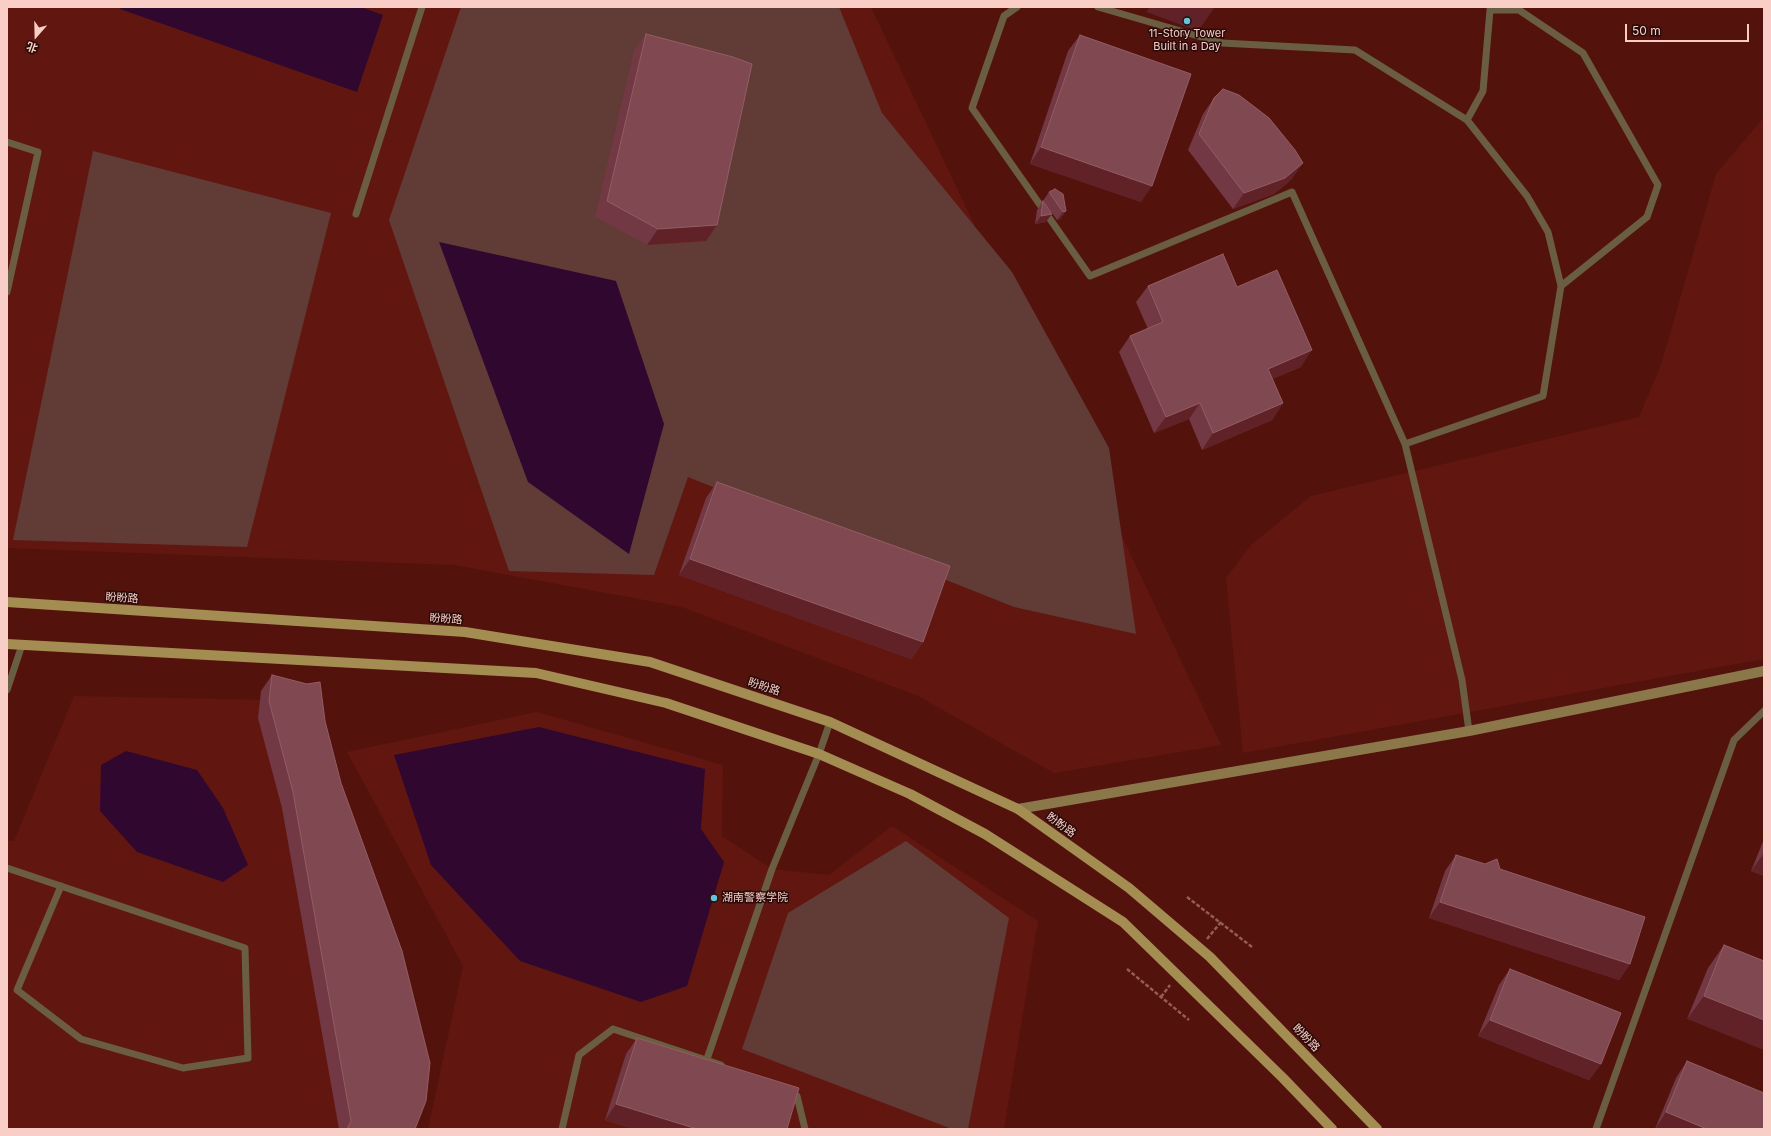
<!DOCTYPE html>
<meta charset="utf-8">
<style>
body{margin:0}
#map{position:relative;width:1771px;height:1136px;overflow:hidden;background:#54120c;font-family:Inter,"Noto Sans SC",sans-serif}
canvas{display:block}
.frame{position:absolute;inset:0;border:8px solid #f8cec7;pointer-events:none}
.north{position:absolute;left:16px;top:16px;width:40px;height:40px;-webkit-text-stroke:3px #280b08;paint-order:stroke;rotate:200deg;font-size:11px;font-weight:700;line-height:16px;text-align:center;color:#f8cec7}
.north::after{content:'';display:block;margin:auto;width:14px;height:18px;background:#f8cec7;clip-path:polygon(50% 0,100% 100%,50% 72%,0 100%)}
.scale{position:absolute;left:1625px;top:24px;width:124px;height:18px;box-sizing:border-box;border:2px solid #f8cec7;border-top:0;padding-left:5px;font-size:12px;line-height:14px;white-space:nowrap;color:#f8cec7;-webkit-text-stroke:3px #280b08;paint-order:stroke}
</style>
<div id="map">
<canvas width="1771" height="1136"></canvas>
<div class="frame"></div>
<div class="north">北</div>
<div class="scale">50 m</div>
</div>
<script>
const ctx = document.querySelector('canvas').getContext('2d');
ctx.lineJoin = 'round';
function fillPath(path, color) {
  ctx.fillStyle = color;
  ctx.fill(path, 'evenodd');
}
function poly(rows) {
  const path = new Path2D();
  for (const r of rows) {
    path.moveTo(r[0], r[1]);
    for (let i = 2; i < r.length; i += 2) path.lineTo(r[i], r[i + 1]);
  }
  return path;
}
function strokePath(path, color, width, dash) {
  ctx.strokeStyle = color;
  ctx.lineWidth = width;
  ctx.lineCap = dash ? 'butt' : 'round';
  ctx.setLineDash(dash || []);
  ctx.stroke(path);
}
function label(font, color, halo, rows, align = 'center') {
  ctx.font = font + ' Inter,"Noto Sans SC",sans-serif';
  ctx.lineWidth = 3;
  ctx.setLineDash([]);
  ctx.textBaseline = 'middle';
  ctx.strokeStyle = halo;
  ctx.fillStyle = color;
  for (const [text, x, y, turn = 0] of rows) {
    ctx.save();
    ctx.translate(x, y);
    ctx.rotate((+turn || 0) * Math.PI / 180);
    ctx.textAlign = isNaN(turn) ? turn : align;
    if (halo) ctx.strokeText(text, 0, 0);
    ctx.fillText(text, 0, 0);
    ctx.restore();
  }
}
fillPath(poly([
 [7,7,871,7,1221,745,1054,773,918,696,682,607,454,565,7,548],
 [1764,117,1764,659,1243,753,1226,578,1251,545,1311,496,1639,417,1661,365,1716,174],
 [74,696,268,700,348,1129,7,1129,7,840,14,841],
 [537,712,723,765,722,836,772,869,829,875,892,826,1038,921,1004,1129,428,1129,463,966,347,752]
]), '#611710');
fillPath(poly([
 [461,7,839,7,882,113,1012,272,1109,448,1136,634,1014,607,688,477,654,575,509,571,389,220],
 [93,151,331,213,247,547,13,540],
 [906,841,1009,918,968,1129,952,1129,742,1049,788,913]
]), '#613b35');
fillPath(poly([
 [121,7,361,7,383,15,357,92,120,9],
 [439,242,616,281,664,424,629,554,528,482],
 [539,727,705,769,701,829,724,862,687,986,641,1002,520,961,431,865,394,755],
 [126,751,197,770,223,808,248,865,223,882,137,852,100,811,101,765]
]), '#30072f');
strokePath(poly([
 [1187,897,1252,947],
 [1207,939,1221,922],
 [1127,969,1189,1020],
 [1161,997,1170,985]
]), '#955c56', 2.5, [4, 2]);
strokePath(poly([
 [1017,7,1004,16,972,108,1090,276,1292,192,1405,444,1462,680,1469,731],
 [1098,7,1222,43,1355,50,1467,120,1527,196,1548,232,1561,286,1543,396,1405,444],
 [1467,120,1483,91,1490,10,1519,10,1583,53,1658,185,1647,217,1561,286],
 [7,142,38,152,7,292],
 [356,214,422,7],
 [7,690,22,645],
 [7,868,245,948,248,1058,183,1068,81,1039,17,990,61,886],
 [707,1059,772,869,819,754,830,722],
 [790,1093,797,1096,805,1129],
 [562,1129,579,1055,613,1029,721,1065],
 [1596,1129,1734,740,1764,711]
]), '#695e42', 7);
strokePath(poly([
 [1018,809,1469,731,1764,671]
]), '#8a784b', 10);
strokePath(poly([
 [7,602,465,632,650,662,830,722,1018,809,1129,888,1210,957,1377,1129],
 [7,644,536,673,666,703,819,754,910,794,985,834,1123,922,1283,1078,1332,1129]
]), '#a38d51', 10);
fillPath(poly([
 [646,34,717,225,706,241,647,245,595,217,634,50],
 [1080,35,1141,202,1030,164,1068,51],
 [1214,98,1292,179,1274,194,1233,209,1188,150,1203,114],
 [1049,192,1066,211,1060,219,1057,220,1043,201],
 [1043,201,1046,222,1035,224,1037,210],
 [1148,286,1237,287,1301,367,1272,379,1283,403,1272,420,1202,450,1189,419,1154,433,1119,352,1130,336,1148,329,1136,302],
 [717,482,923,642,911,659,679,575,706,498],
 [272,675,325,721,415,1129,339,1129,282,808,258,718,261,691],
 [1764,839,1764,876,1751,871],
 [1456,855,1500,869,1630,964,1619,980,1429,918,1445,871],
 [1724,945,1764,961,1687,1019,1708,968],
 [1510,969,1601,1064,1589,1080,1478,1036,1499,985],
 [637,1038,787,1129,634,1129,605,1120,626,1054],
 [1687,1061,1764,1129,1655,1129,1676,1078]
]), '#723843');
fillPath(poly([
 [1150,7,1215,7,1198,31,1146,12],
 [1041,147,1152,186,1141,202,1030,164],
 [1303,163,1292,179,1274,194,1233,209,1244,193],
 [1066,211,1060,219,1057,220,1063,212],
 [1052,214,1046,222,1035,224,1041,216],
 [717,225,706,241,647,245,658,229],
 [1312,350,1301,367,1257,385,1268,369],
 [1200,403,1189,419,1154,433,1166,417],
 [1283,403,1272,420,1202,450,1213,433],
 [690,559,923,642,911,659,679,575],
 [1764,853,1764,876,1751,871],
 [1440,902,1630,964,1619,980,1429,918],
 [1704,996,1764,1020,1764,1050,1687,1019],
 [1490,1020,1601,1064,1589,1080,1478,1036],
 [616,1104,697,1129,634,1129,605,1120],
 [1666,1112,1707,1129,1655,1129]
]), '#602227');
const building = poly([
 [646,34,733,57,752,64,717,225,658,229,607,201,646,34],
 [1080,35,1191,74,1152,186,1041,147,1080,35],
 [1223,89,1239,95,1269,118,1295,150,1303,163,1285,178,1244,193,1199,134,1214,98,1223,89],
 [1055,189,1063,194,1066,211,1063,212,1049,192,1055,189],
 [1043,201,1052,214,1041,216,1043,201],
 [1223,254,1237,287,1277,270,1312,350,1268,369,1283,403,1213,433,1200,403,1166,417,1130,336,1163,322,1148,286,1223,254],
 [717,482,950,566,923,642,690,559,717,482],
 [272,675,307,684,320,682,325,721,341,783,402,951,430,1063,426,1101,415,1129,347,1129,351,1121,293,792,269,701,272,675],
 [1456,855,1485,864,1497,859,1500,869,1645,917,1630,964,1440,902,1456,855],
 [1724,945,1764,961,1764,1020,1704,996,1724,945],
 [1510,969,1621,1013,1601,1064,1490,1020,1510,969],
 [637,1038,799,1088,787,1129,697,1129,616,1104,637,1038],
 [1687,1061,1764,1093,1764,1129,1707,1129,1666,1112,1687,1061]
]);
fillPath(building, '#804851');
strokePath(building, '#935d64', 1);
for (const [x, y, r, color] of [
 [1187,21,4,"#54cadd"],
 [714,898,4,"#54cadd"]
]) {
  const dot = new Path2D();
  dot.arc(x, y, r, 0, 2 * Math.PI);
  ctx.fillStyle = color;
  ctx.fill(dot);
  strokePath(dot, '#280b08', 1.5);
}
label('11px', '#f8cec7', '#280b08', [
 ["11-Story Tower",1187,34],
 ["Built in a Day",1187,47],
 ["湖南警察学院",722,898,"left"]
]);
label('11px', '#f8cec7', '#280b08', [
 ["盼盼路",122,598,4],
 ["盼盼路",446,619,4],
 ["盼盼路",764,687,18],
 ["盼盼路",1061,825,36],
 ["盼盼路",1306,1038,46]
]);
</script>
